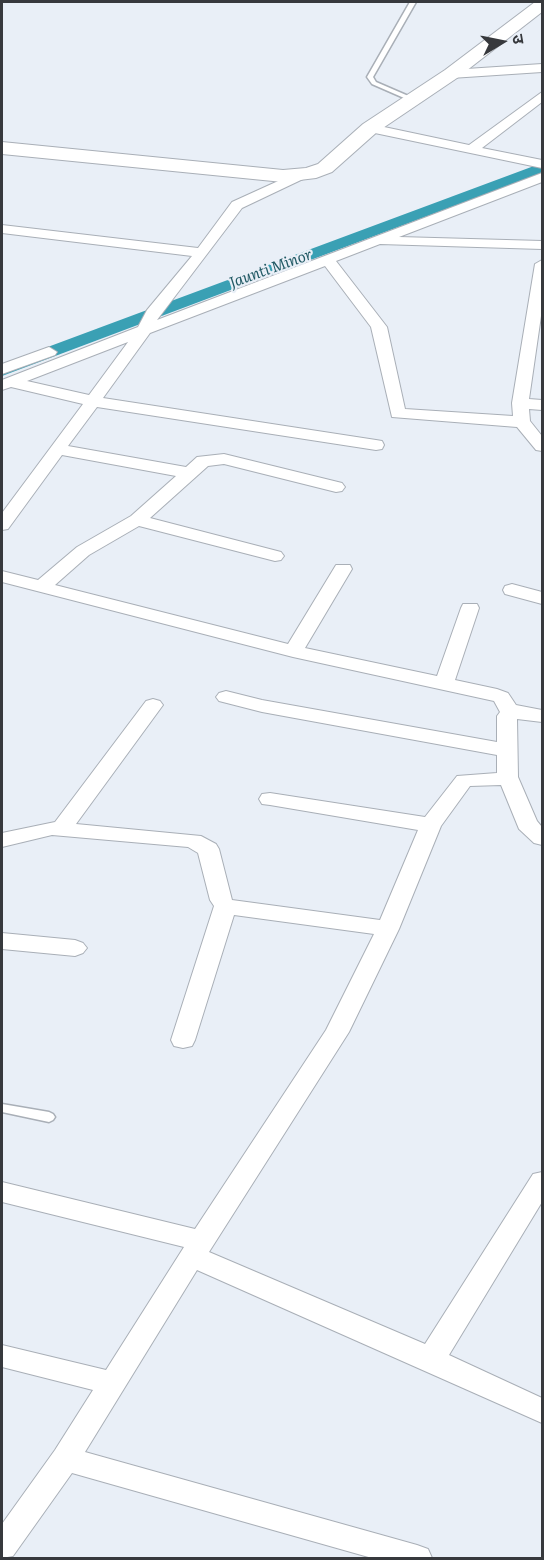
<!DOCTYPE html>
<meta charset="utf-8">
<style>
body{margin:0}
#map{position:relative;width:544px;height:1560px;overflow:hidden;background:#e9eff7;font-family:Literata,"Noto Sans Devanagari",serif}
canvas{display:block}
.frame{position:absolute;inset:0;border:3px solid #37393d;pointer-events:none}
.north{position:absolute;left:472px;top:12px;width:60px;height:60px;-webkit-text-stroke:4px #e9eff7;paint-order:stroke;rotate:80deg;font-size:16px;font-weight:700;line-height:24px;text-align:center;color:#37393d}
.north::after{content:'';display:block;margin:auto;width:21px;height:27px;background:#37393d;clip-path:polygon(50% 0,100% 100%,50% 72%,0 100%)}
</style>
<div id="map">
<canvas width="544" height="1560"></canvas>
<div class="frame"></div>
<div class="north">उ</div>
</div>
<script>
const ctx = document.querySelector('canvas').getContext('2d');
ctx.lineJoin = 'round';
function poly(rows) {
  const path = new Path2D();
  for (const r of rows) {
    path.moveTo(r[0], r[1]);
    for (let i = 2; i < r.length; i += 2) path.lineTo(r[i], r[i + 1]);
  }
  return path;
}
function fillPath(path, color) {
  ctx.fillStyle = color;
  ctx.fill(path, 'evenodd');
}
function strokePath(path, color, width, dash) {
  ctx.strokeStyle = color;
  ctx.lineWidth = width;
  ctx.lineCap = dash ? 'butt' : 'round';
  ctx.setLineDash(dash || []);
  ctx.stroke(path);
}
function label(font, color, halo, rows, align = 'center') {
  ctx.font = font + ' Literata,serif';
  ctx.lineWidth = 4.5;
  ctx.setLineDash([]);
  ctx.textBaseline = 'middle';
  ctx.strokeStyle = halo;
  ctx.fillStyle = color;
  for (const [text, x, y, turn = 0] of rows) {
    ctx.save();
    ctx.translate(x, y);
    ctx.rotate((+turn || 0) * Math.PI / 180);
    ctx.textAlign = isNaN(turn) ? turn : align;
    if (halo) ctx.strokeText(text, 0, 0);
    ctx.fillText(text, 0, 0);
    ctx.restore();
  }
}
fillPath(poly([
 [542,163,542,173,2,376,2,364,542,163]
]), '#3aa0b4');
const lane = poly([
 [410,2,416,2,373,77,376,82,413,98,414,99,411,101,372,84,367,77,410,2],
 [2,1104,49,1112,53,1114,55,1117,53,1120,49,1122,2,1112,2,1104]
]);
const street = poly([
 [542,64,542,72,451,78,445,74,451,70,542,64],
 [542,92,542,102,482,148,542,160,542,168,370,132,363,128,370,124,469,145,542,92],
 [298,172,305,176,303,179,242,208,157,320,542,173,542,182,399,237,542,241,542,249,380,244,336,261,387,327,405,409,513,416,512,403,535,264,542,260,542,309,529,399,542,400,542,410,529,409,530,421,542,436,542,451,536,450,517,427,392,417,371,327,325,266,150,333,103,398,376,440,382,441,384,445,382,449,376,450,97,407,68,446,186,467,197,457,224,454,342,483,345,487,342,491,336,492,224,464,208,466,150,518,281,552,284,556,281,560,275,561,139,526,89,555,55,585,288,644,336,565,350,565,352,569,305,648,437,676,461,608,463,604,477,604,479,608,455,680,497,689,508,693,516,705,542,710,542,722,517,719,518,777,537,821,542,827,542,845,534,843,519,829,501,785,470,786,441,826,399,929,349,1032,209,1252,425,1344,533,1174,542,1172,542,1202,449,1355,542,1398,542,1423,197,1270,85,1452,417,1545,428,1549,432,1558,372,1558,72,1473,13,1556,2,1558,2,1524,55,1450,93,1390,2,1367,2,1345,106,1370,184,1247,2,1202,2,1182,195,1229,326,1030,374,934,234,915,195,1040,192,1046,183,1048,174,1046,171,1040,214,906,210,900,198,853,188,847,52,835,2,847,2,833,55,822,146,701,153,699,160,701,163,705,76,824,201,836,216,844,219,849,232,900,380,920,418,830,270,805,262,804,259,799,262,794,270,793,425,817,457,776,497,773,497,755,262,712,219,701,216,697,219,693,226,691,262,700,497,742,497,716,500,712,494,701,293,657,2,582,2,571,38,580,77,547,131,516,176,476,62,455,8,529,2,530,2,513,83,404,11,387,2,390,2,380,138,327,147,310,192,256,2,233,2,225,198,248,232,202,298,172],
 [128,342,89,395,27,381,128,342],
 [49,347,57,352,55,355,2,374,2,364,49,347],
 [512,584,542,592,542,604,505,594,503,590,505,586,512,584],
 [2,933,75,940,83,943,87,948,83,953,75,956,2,949,2,933]
]);
const secondary = poly([
 [535,2,542,2,542,12,457,78,377,132,332,172,316,178,283,182,2,154,2,142,283,170,306,168,318,164,363,124,445,70,535,2]
]);
strokePath(lane, '#a9afb7', 3);
strokePath(street, '#a9afb7', 2);
strokePath(secondary, '#a9afb7', 2);
fillPath(lane, '#fff');
fillPath(street, '#fff');
fillPath(secondary, '#fff');
label('italic 15px', '#225a65', '#e9eff7', [
 ["Jaunti Minor",271,269,-20]
]);
</script>
